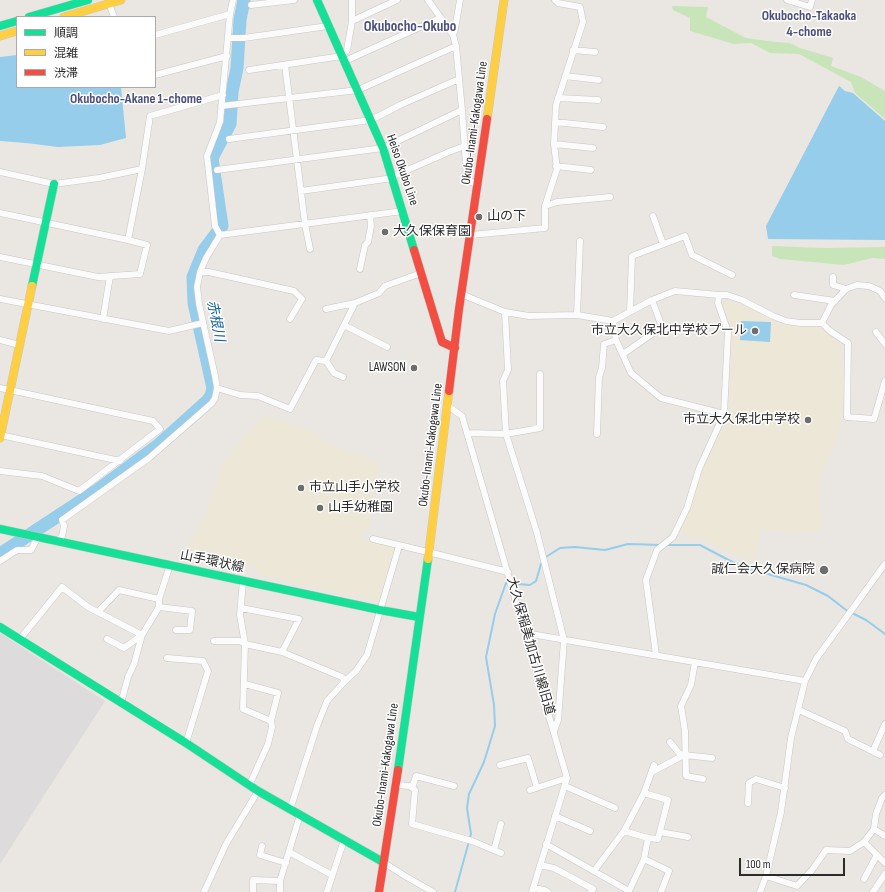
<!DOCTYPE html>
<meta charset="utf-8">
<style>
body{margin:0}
#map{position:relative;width:885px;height:892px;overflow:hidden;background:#eae7e2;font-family:"Sofia Sans Condensed","Noto Sans JP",sans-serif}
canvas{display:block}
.legend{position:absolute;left:16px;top:16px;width:140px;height:72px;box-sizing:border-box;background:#fff;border:1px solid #aaa;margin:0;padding:5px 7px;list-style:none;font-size:12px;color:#2b2b2b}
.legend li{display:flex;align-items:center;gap:8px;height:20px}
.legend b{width:20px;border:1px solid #aaa}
.scale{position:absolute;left:739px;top:858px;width:106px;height:18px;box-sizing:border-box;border:2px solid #2b2b2b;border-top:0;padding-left:5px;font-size:12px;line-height:14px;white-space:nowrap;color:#2b2b2b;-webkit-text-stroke:3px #fff;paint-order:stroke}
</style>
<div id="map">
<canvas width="885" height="892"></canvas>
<ul class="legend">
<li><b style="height:5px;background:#16e098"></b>順調</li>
<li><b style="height:5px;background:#ffcf43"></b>混雑</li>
<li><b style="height:5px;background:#f24e42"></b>渋滞</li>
</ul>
<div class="scale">100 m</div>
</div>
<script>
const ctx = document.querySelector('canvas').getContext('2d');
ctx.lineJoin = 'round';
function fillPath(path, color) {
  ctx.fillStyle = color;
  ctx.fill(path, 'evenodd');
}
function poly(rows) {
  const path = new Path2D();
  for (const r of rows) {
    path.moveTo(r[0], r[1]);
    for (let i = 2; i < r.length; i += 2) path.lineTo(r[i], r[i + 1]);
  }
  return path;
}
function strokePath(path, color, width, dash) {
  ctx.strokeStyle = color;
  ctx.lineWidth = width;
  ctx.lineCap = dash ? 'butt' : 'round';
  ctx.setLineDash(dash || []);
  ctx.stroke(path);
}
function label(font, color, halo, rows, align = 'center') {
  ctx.font = font + ' "Sofia Sans Condensed","Noto Sans JP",sans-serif';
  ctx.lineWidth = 3;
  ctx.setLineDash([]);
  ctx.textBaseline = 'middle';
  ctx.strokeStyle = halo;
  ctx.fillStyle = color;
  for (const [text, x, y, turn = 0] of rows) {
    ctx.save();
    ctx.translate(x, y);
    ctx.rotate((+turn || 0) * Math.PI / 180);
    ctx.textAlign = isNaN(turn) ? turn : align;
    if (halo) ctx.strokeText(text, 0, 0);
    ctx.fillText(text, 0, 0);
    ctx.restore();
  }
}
fillPath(poly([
 [0,633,105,701,0,864]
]), '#dedbdd');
fillPath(poly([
 [727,300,751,308,771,319,778,325,818,327,840,341,843,412,836,443,824,465,820,483,819,509,824,522,820,531,792,532,764,529,761,533,756,558,750,560,729,553,701,537,685,536,681,530,689,512,701,470,730,416,732,329,722,303],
 [264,415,319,434,321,441,330,445,380,462,368,531,365,531,361,539,395,547,379,601,260,575,253,567,185,550,205,517,221,467,243,437]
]), '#ece7d6');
fillPath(poly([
 [672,6,708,7,706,17,746,38,776,42,790,43,800,48,833,58,831,66,861,77,885,91,885,119,855,93,851,82,799,54,770,53,751,43,734,44,690,31,690,18,673,10],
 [772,246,825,248,885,247,885,259,872,258,844,265,780,259,772,256]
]), '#c8e5ba');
fillPath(poly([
 [17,55,17,87,121,87,126,138,100,145,58,147,26,143,0,141,0,57],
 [839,86,845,91,853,93,885,121,885,240,768,239,766,226],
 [741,321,771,322,770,342,740,340]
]), '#95cdea');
strokePath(poly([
 [666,545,700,545,740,566,806,585,828,596,846,610,866,620,885,634],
 [546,557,560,548,575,547,605,550,628,544,662,545],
 [455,892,471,834,467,808,469,794,484,762,495,726,494,705,486,657,495,614,506,583,530,585,536,581,541,564,543,561]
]), '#95cdea', 2);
strokePath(poly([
 [0,554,99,489,157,446,207,401,211,396,213,388,194,303,193,277,204,250,222,226,212,158,230,124,232,92,237,68,240,20,244,0]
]), '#95cdea', 13);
const street = poly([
 [428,0,453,35,456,46,462,110,467,179,478,186],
 [787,0,810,7,812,0],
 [109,3,114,17],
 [251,5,294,0],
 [352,21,397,0],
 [155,35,230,14],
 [453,35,455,29,460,0],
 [229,38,244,38,328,26],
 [573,50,595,52],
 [345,61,440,18],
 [285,65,305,224,310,249],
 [249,70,342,56,347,50,352,21,352,0],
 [155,75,227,56],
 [565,76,599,80],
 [558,98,598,100],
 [221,106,358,90,456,46],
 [555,122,603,127],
 [229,139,371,120,400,105,459,79],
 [554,144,593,148],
 [556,166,591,170],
 [217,170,383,148,462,110],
 [0,172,54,184,99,178,142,169,150,116,223,95],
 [301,191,393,178,396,175,451,151,465,146],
 [545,206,557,202,610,197],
 [0,213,128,240],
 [653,216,663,244],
 [220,235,215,226,207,156,220,122,230,14,233,0],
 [471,235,545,228,545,206,557,169,554,144,556,105,583,22,580,7,558,3,555,0],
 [0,257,98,277,140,274,147,245,128,240,142,169],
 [360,269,365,245,368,242,371,226,370,215],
 [200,272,209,272,294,291,302,299,290,319],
 [833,277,833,285,846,289],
 [461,294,505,312,508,370,503,381,506,434,537,533,564,640,558,720,554,731],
 [719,295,675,291,652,300,613,321,616,340,631,373,661,398,724,414],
 [794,295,835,301],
 [0,299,169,331,203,323],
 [326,309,355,303],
 [505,312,529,316,577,315,613,321],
 [630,312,632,256,685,236,692,255,732,275],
 [577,315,580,241],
 [103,319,110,276],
 [822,323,830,331,848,343,847,417,874,419,885,381],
 [344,325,387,347],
 [876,332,885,344],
 [0,340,19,345],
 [623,354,662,327,652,300],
 [326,361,334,373,343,377],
 [0,388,153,421,160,429,79,491,42,476,0,471],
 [217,388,240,395,258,396,290,409,316,360,326,361,355,303,379,293,385,286,421,273],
 [448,406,462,416,467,433,567,778,532,892],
 [467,433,506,434,540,428,540,374],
 [597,434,599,377,602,368,604,344,616,340],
 [0,435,120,461],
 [373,539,428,552,508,572],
 [57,542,62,536,64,526,62,520,149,458,212,403,215,398,217,388,215,376,199,304,197,287,200,272,206,258,220,235,403,211],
 [0,561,17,550,31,550,38,537],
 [243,581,240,615,245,644,243,709,271,721],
 [159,607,192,611,190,630,176,630],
 [241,608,299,619,282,652],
 [98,612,119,590,159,599],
 [525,633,805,681],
 [20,639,62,587,88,607,142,635,124,648,107,639],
 [214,641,240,641,245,644,282,652,342,677,345,681],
 [656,655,646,580,657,550,673,537,687,508,699,469,724,414,728,332,718,303,719,295,727,295,742,300,773,316,786,321,800,323,822,323,831,305,846,289,857,285,869,286,880,291,885,298],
 [167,658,203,661,208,671,186,743],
 [695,662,691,685,681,706,685,731,686,776,703,779],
 [245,684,278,693,271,721,272,727,268,744,249,786],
 [121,703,128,677,134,664,142,635,159,607,159,599,170,565],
 [799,710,845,731,848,739,880,755],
 [670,742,679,753,684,755,712,758],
 [873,751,885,724],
 [500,765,528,758,537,788],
 [652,772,684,755],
 [396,785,410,786,415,790,412,824,472,841,501,853],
 [565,786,615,808],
 [412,788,416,776,454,786],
 [530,790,567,778],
 [748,803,749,783,756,779,785,788],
 [290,810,317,726,327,701,345,681,356,671,367,655,399,546],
 [555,816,590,831],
 [874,829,885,836],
 [624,831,648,838,658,839,668,800,644,793],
 [660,832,688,837],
 [864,842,885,863],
 [546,844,629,891,628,892],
 [262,846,260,855,286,863],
 [494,850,501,824],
 [289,852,332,875],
 [644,859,669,871,661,892],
 [383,862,405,876,433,892],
 [540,865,554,868,593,889,591,892],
 [594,871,624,831,644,793,654,765],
 [766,876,797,886,812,870,826,850,850,851,864,842,874,829,876,814,882,798,885,795],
 [864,879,877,855],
 [533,888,544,890,548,892],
 [629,891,644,859,648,838],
 [204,892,226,844,258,791],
 [253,892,253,880,280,881],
 [280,892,280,881,300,815],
 [327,892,344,840],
 [760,892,766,876,781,812,791,738,805,681,816,659,885,564],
 [873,892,885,874]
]);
const fast = poly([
 [317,0,383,148,414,250],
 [29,17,88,0],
 [0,26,17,21],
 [32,286,54,184],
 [0,529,380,610,419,617],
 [0,627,186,743,258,791,383,862],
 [398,770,428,559]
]);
const slow = poly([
 [64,17,121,0],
 [0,36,17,31],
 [487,119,504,0],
 [0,438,32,286],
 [428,559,449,391]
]);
const jam = poly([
 [414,250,442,342,455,348],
 [449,391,459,309,487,119],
 [379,892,398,770]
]);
strokePath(street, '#c7c6c6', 7);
strokePath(fast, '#c7c6c6', 9);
strokePath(slow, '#c7c6c6', 9);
strokePath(jam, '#c7c6c6', 9);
strokePath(street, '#fcfbfb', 6);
strokePath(fast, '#16e098', 8);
strokePath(slow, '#ffcf43', 8);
strokePath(jam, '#f24e42', 8);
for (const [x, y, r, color] of [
 [479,217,4,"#6e6d6b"],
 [385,232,4,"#6e6d6b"],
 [755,331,4,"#6e6d6b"],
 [414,368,4,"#6e6d6b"],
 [808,420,4,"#6e6d6b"],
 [301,488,4,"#6e6d6b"],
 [320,508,4,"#6e6d6b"],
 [824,570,5,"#6e6d6b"]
]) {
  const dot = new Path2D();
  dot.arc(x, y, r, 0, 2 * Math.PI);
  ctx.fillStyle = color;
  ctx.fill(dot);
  strokePath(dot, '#fff', 1.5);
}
label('13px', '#2b2b2b', '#fff', [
 ["Okubo-Inami-Kakogawa Line",475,123,-82],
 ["Heiso Okubo Line",402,170,71],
 ["Okubo-Inami-Kakogawa Line",431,445,-83],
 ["山手環状線",212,562,12],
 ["大久保稲美加古川線旧道",530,646,74],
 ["Okubo-Inami-Kakogawa Line",386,765,-82]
]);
label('13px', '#2b2b2b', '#fff', [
 ["山の下",487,217],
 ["大久保保育園",393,232],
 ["市立大久保北中学校プール",747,331,"right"],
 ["LAWSON",406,368,"right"],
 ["市立大久保北中学校",800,420,"right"],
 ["市立山手小学校",309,488],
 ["山手幼稚園",328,508],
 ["誠仁会大久保病院",815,570,"right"]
], 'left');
label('bold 14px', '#4b507c', '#fff', [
 ["Okubocho-Takaoka",809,16],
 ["4-chome",809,32],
 ["Okubocho-Akane 1-chome",136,99]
]);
label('italic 14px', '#0e5f9d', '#fff', [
 ["赤根川",215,321,79]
]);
label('bold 15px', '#4b507c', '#fff', [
 ["Okubocho-Okubo",410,27]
]);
</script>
